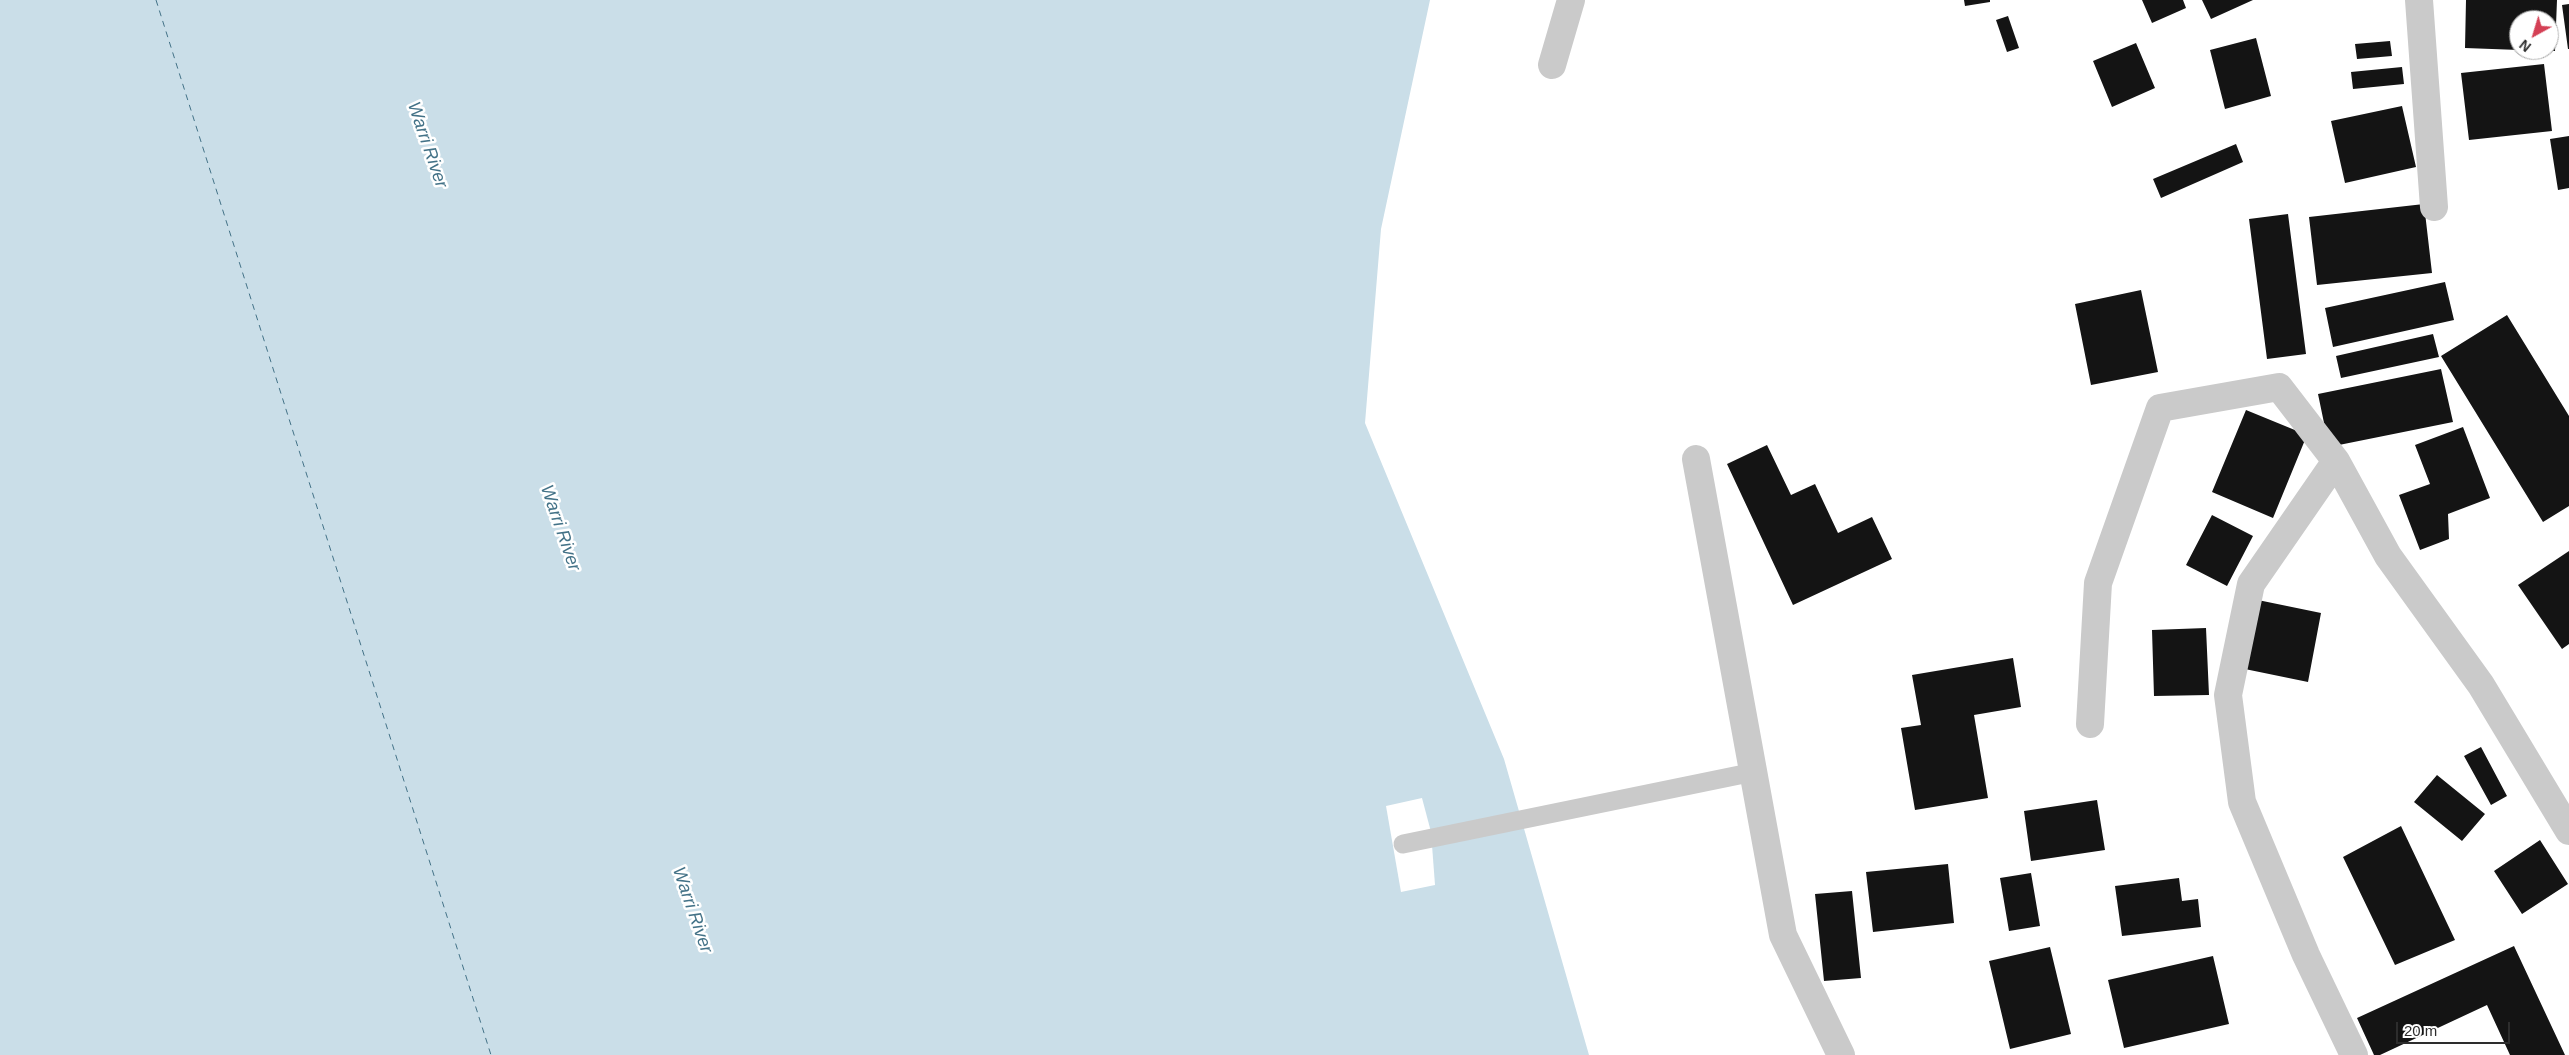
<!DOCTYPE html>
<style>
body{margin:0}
#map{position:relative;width:2569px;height:1055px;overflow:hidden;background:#fff;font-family:Arial,sans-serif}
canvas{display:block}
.north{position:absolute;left:2509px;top:10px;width:50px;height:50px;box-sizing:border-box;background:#fff;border:1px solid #ababab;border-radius:50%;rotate:219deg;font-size:14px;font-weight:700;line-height:20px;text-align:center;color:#2d2d2d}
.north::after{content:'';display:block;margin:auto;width:18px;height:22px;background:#d44055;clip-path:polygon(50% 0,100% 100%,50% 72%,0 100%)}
.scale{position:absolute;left:2396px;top:1022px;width:114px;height:22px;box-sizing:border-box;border:2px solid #2d2d2d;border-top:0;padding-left:6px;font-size:15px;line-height:18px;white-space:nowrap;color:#2d2d2d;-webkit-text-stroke:4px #fff;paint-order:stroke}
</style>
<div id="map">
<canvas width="2569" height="1055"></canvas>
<div class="north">N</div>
<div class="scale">20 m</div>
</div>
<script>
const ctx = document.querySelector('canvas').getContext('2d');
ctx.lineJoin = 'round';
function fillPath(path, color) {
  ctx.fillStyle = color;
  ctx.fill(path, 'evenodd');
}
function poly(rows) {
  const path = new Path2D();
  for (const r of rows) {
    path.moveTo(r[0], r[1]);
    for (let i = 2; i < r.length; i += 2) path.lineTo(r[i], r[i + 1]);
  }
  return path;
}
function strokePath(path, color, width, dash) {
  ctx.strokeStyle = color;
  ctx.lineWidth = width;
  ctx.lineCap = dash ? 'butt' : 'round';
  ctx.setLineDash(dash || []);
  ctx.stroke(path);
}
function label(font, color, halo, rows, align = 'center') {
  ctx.font = font + ' Arial,sans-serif';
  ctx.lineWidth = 5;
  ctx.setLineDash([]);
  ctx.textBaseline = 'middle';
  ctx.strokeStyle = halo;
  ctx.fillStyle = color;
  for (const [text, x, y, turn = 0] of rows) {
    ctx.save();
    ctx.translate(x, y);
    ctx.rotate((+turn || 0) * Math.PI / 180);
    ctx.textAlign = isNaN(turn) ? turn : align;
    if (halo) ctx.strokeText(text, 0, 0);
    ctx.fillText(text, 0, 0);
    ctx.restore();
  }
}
fillPath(poly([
 [0,0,1430,0,1381,229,1365,423,1504,759,1589,1055,0,1055]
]), '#cadee8');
fillPath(poly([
 [1422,798,1431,832,1435,885,1401,892,1386,806]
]), '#fff');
strokePath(poly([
 [156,0,491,1055]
]), '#437287', 1, [6, 5]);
fillPath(poly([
 [1964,0,1990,0,1990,2,1965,6],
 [2142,0,2183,0,2186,8,2152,23],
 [2202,0,2253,0,2211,19],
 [2466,0,2557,0,2555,51,2549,51,2549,20,2519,20,2519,50,2465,48],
 [2569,4,2569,49,2568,49,2562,5],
 [2008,16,2019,48,2007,52,1996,20],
 [2256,38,2271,96,2225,109,2210,50],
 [2390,41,2392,56,2357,59,2355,44],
 [2136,43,2155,88,2112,107,2093,61],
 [2544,64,2552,131,2469,140,2461,73],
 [2402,67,2404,84,2353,89,2351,72],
 [2402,106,2416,167,2345,183,2331,121],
 [2569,136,2569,188,2558,190,2550,139],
 [2236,144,2243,162,2161,198,2153,179],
 [2424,204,2432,273,2317,285,2309,217],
 [2288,214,2306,354,2267,359,2249,219],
 [2445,282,2454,320,2333,347,2325,308],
 [2141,290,2158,372,2091,385,2075,304],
 [2507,315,2569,416,2569,506,2543,522,2441,356],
 [2433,334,2439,357,2341,378,2336,356],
 [2441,369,2453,422,2329,447,2318,394],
 [2246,410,2307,435,2273,518,2212,492],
 [2463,427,2490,498,2448,514,2449,539,2420,550,2399,495,2430,484,2415,445],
 [1767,445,1791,495,1815,484,1838,533,1872,517,1892,559,1793,605,1727,464],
 [2212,515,2253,536,2227,586,2186,565],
 [2569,551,2569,644,2562,649,2518,585],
 [2253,599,2321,613,2308,682,2240,668],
 [2206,628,2209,695,2154,696,2152,630],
 [2013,658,2021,707,1974,715,1988,798,1915,810,1901,728,1921,725,1912,675],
 [2481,747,2507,796,2491,805,2464,756],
 [2437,775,2485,814,2462,841,2414,802],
 [2097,800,2105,850,2031,861,2024,811],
 [2401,826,2455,940,2395,965,2343,857],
 [2540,840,2568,884,2522,914,2494,871],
 [1948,864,1954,923,1873,932,1866,872],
 [2031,873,2040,926,2009,931,2000,878],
 [2179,878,2182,901,2198,899,2201,927,2122,936,2115,886],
 [1852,891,1861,978,1824,981,1815,894],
 [2514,946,2565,1055,2510,1055,2487,1005,2380,1055,2374,1055,2357,1018],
 [2050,947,2071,1034,2010,1049,1989,961],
 [2213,956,2229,1024,2124,1048,2108,980]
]), '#141414');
strokePath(poly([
 [1403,844,1754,772]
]), '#cacaca', 19);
strokePath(poly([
 [2419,0,2434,207],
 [1552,65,1571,0],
 [1696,459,1783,935,1841,1055],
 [2336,461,2251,584,2228,695,2242,802,2306,955,2354,1055],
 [2090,724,2098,583,2160,408,2279,387,2336,461,2388,556,2481,685,2569,831]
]), '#cacaca', 28);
label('italic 18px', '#437287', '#fff', [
 ["Warri River",427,145,71],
 ["Warri River",560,528,71],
 ["Warri River",692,910,71]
]);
</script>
